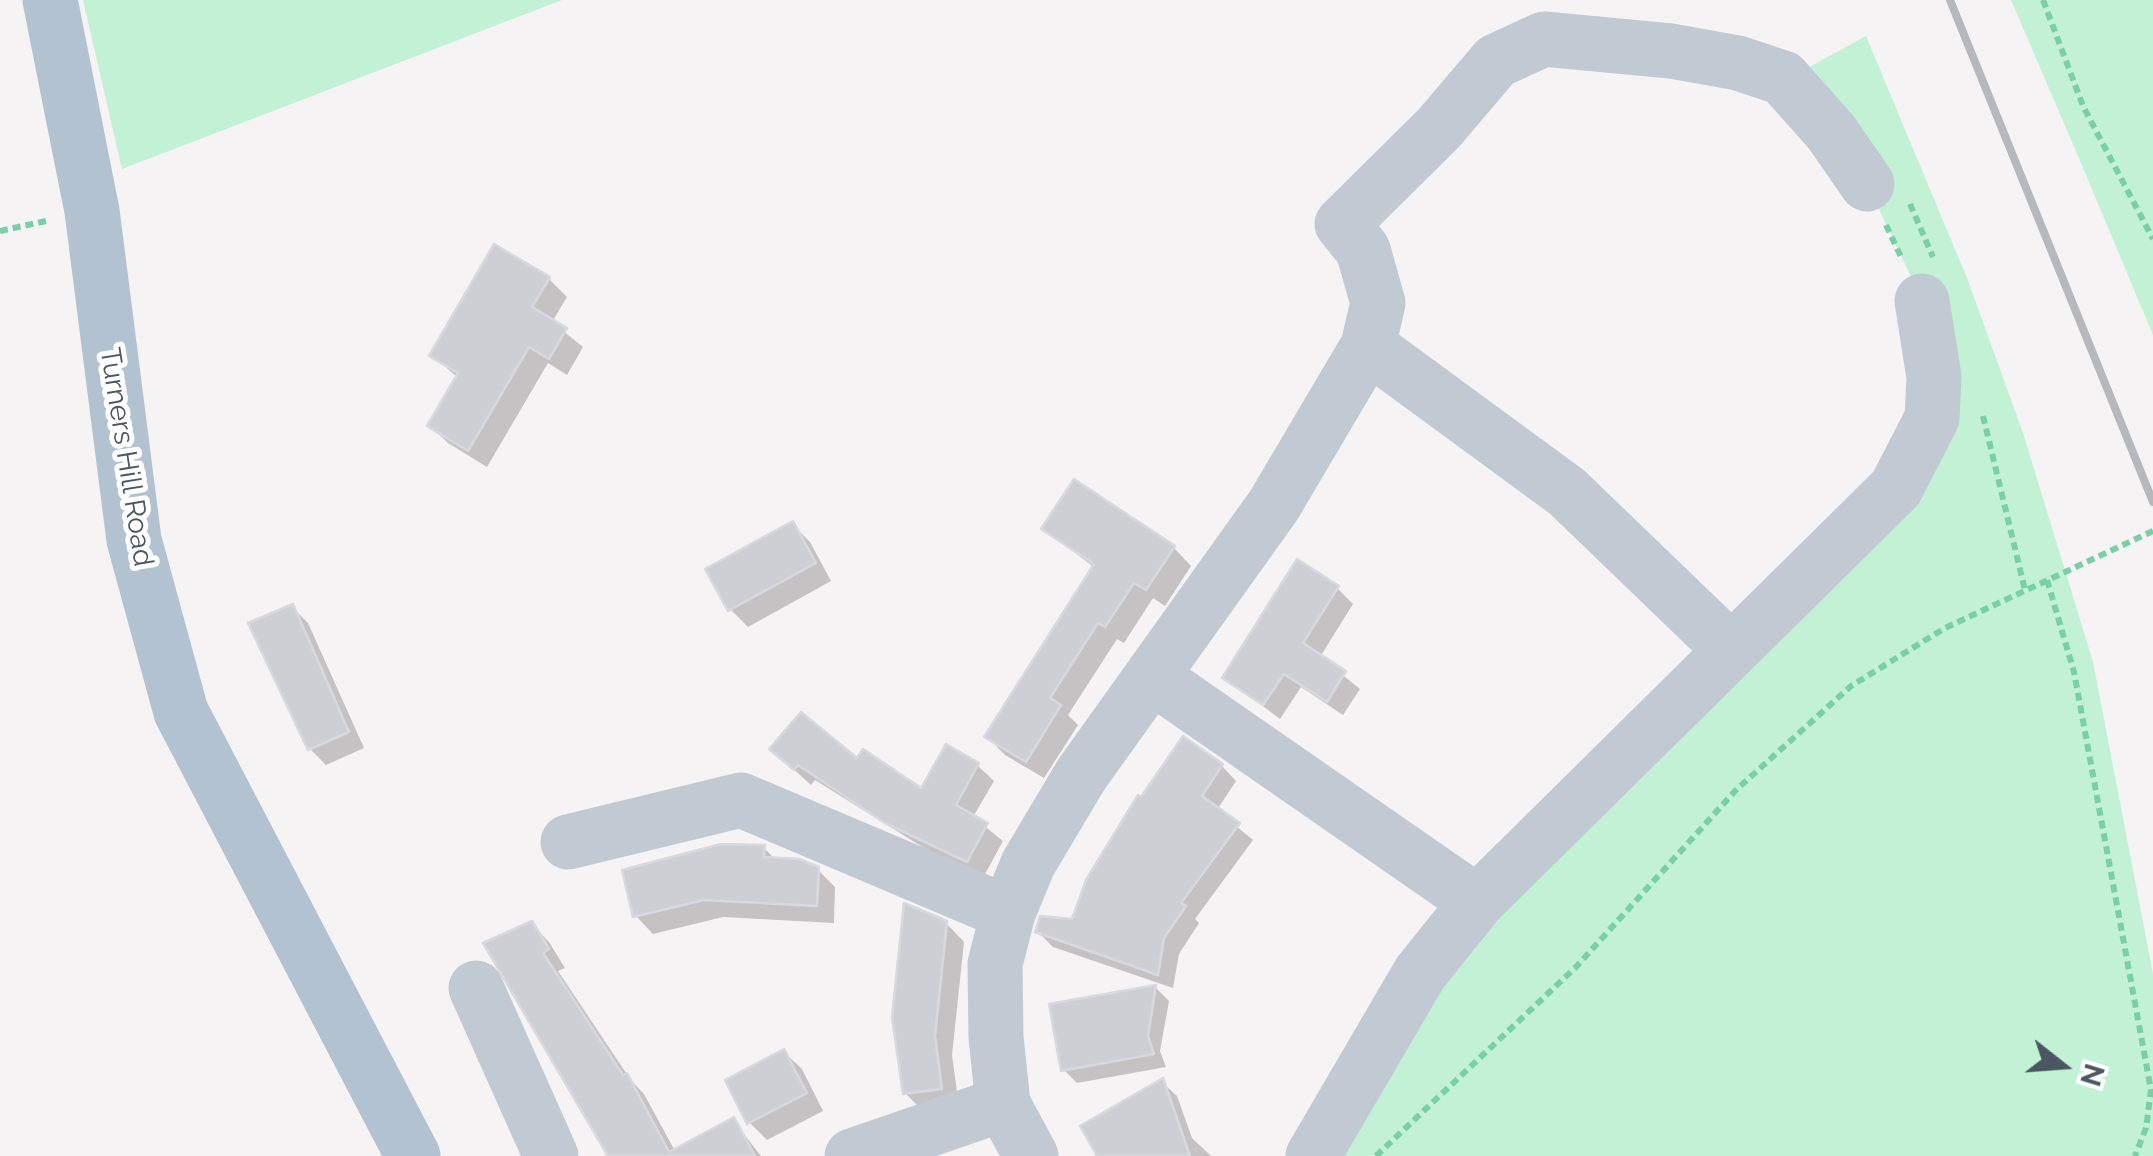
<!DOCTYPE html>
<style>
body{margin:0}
#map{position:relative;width:2153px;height:1156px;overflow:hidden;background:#f5f3f3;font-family:Raleway,sans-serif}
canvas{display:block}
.north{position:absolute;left:2013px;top:1016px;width:100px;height:100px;-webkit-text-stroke:8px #fff;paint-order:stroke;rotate:107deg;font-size:28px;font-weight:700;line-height:40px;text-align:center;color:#4a5661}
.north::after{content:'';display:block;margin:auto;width:35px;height:45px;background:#4a5661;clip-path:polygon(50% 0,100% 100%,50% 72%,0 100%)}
</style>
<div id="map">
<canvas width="2153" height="1156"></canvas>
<div class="north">N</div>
</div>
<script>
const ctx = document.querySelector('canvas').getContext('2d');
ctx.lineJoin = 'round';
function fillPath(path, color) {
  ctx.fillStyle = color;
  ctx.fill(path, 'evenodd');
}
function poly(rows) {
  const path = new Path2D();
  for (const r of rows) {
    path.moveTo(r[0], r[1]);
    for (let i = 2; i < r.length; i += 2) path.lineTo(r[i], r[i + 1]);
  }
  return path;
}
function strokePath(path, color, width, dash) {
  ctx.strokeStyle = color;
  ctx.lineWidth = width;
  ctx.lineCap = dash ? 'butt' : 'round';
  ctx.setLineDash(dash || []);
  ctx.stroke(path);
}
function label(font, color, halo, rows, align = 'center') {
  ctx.font = font + ' Raleway,sans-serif';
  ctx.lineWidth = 10;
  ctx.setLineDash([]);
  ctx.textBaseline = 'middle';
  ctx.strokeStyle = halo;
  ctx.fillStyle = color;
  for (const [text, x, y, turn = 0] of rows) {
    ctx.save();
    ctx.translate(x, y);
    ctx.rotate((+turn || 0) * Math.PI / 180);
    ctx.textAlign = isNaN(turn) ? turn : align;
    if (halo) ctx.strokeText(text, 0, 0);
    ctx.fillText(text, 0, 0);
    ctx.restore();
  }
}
fillPath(poly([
 [83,0,562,0,122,169],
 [2011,0,2153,0,2153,335,2081,163],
 [1866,36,1967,278,2023,433,2093,662,2153,974,2153,1156,1313,1156,1420,973,1896,488,1922,300,1867,184,1804,70]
]), '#c3f1d5');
fillPath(poly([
 [495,248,549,279,567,297,552,322,583,347,567,375,548,363,487,467,448,443,430,426,458,378,432,355],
 [792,524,810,542,831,581,748,627,730,609],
 [1044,529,1174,548,1191,566,1165,606,1153,598,1124,643,1117,639,1068,715,1078,725,1044,778,1005,755,987,737,1095,568],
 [1337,588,1353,604,1320,657,1360,689,1343,715,1301,687,1280,719,1226,678],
 [292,607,308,623,364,748,326,765,310,749],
 [858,762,921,791,977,765,994,781,973,817,1003,841,984,876,940,858,815,780,811,785,789,765],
 [1222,766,1236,781,1217,810,1253,840,1195,919,1199,923,1179,954,1173,988,1053,947,1038,932,1074,922],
 [764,848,776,860,817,869,835,887,834,923,723,917,653,934,636,916],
 [946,923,964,942,952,1055,959,1106,923,1111,905,1093],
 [531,924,549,942,565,968,558,971,630,1079,644,1094,675,1151,733,1120,761,1156,610,1156],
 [1156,988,1169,1001,1160,1051,1166,1067,1077,1083,1063,1069,1052,1006],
 [784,1052,802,1069,823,1111,767,1140,750,1123],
 [1162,1082,1177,1096,1192,1138,1211,1156,1102,1156]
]), '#0003');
const building = poly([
 [494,244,550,277,532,307,567,328,549,359,529,347,468,451,427,426,458,373,429,356,494,244],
 [1074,479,1175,546,1146,590,1134,583,1105,627,1098,623,1050,698,1061,705,1026,762,984,737,1094,564,1041,529,1074,479],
 [793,521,816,563,728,611,705,569,793,521],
 [1297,559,1339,586,1303,643,1346,671,1327,702,1284,674,1263,705,1222,678,1297,559],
 [293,604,349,732,308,750,248,623,293,604],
 [801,712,857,758,863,749,921,788,946,744,979,763,956,805,988,823,967,862,885,823,798,765,794,770,769,749,801,712],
 [1183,736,1223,764,1202,796,1240,823,1181,903,1186,906,1164,938,1158,975,1035,932,1040,916,1072,919,1086,880,1138,795,1141,797,1183,736],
 [721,844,765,845,764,857,799,859,819,867,817,906,704,900,633,917,622,870,721,844],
 [904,903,947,921,935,1036,942,1089,903,1094,892,1017,904,903],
 [532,921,549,949,543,953,623,1075,627,1073,669,1152,734,1117,755,1156,608,1156,483,943,532,921],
 [1156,985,1148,1036,1154,1054,1061,1071,1049,1004,1156,985],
 [784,1049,807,1093,747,1124,725,1080,784,1049],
 [1163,1078,1190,1156,1097,1156,1080,1126,1163,1078]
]);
fillPath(building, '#cdcfd5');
strokePath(building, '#d7d9de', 2.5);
strokePath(poly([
 [2043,0,2083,106,2153,239],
 [1910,204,1933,257],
 [1886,225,1902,259],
 [0,231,46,221],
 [1983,416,2025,590],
 [2047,580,2074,672,2151,1090,2146,1128,2135,1156],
 [1376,1156,1576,967,1736,790,1851,686,1945,628,2153,531]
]), '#7ad0a6', 6, [8, 5]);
strokePath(poly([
 [1368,346,1567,492,1730,649],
 [1154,678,1477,902],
 [568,842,741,800,1008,913],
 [476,988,551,1156],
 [852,1156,1003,1104],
 [1031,1156,1003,1104,996,1037,995,964,1008,913,1028,864,1081,775,1274,505,1368,346,1378,303,1363,250,1342,224,1439,128,1496,61,1544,39,1671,51,1738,63,1783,78,1831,132,1867,184],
 [1313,1156,1420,973,1477,902,1896,488,1932,418,1934,377,1922,301]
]), '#c1cad2', 55);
strokePath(poly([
 [50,0,92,211,134,540,181,712,413,1156]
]), '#b3c2d1', 55);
strokePath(poly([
 [1950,0,2153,502]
]), '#b5b8bd', 8);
label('28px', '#4a5661', '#fff', [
 ["Turners Hill Road",126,457,81]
]);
</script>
